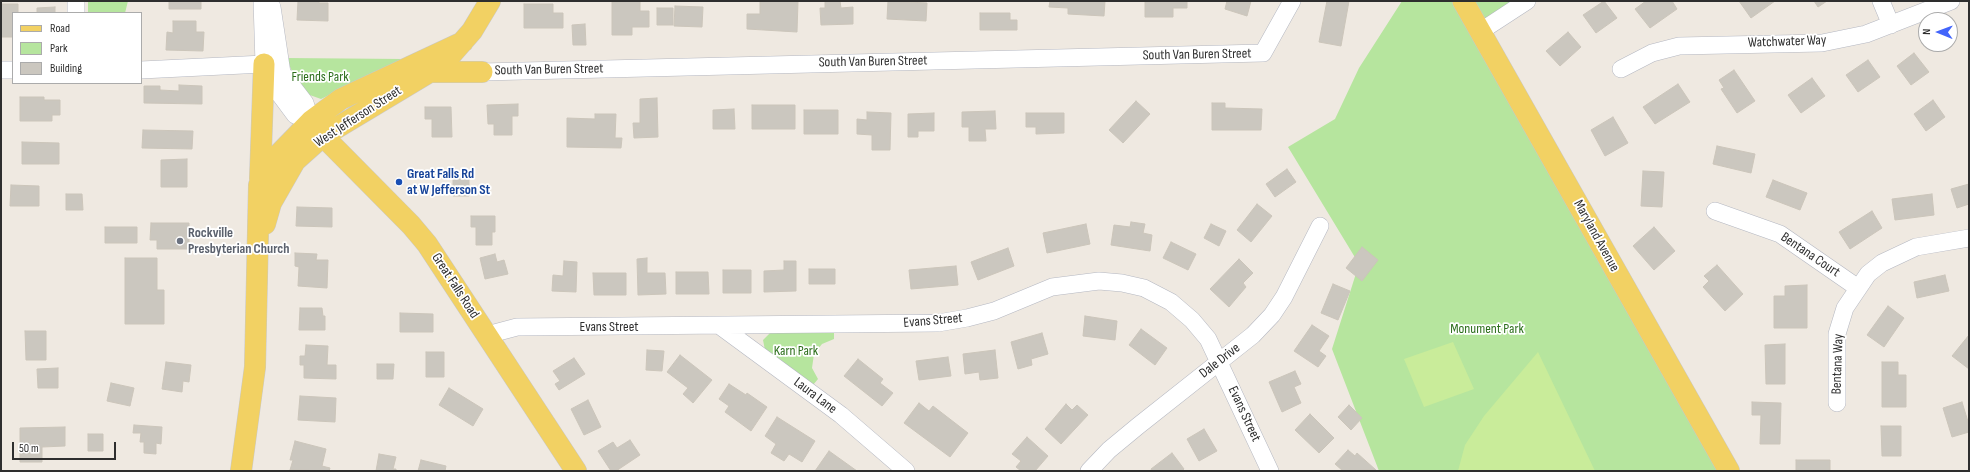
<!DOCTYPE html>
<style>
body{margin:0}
#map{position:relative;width:1970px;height:472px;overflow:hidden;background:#efe9e1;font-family:"Sofia Sans Condensed",sans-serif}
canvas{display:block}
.frame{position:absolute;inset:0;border:2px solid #2e2e2e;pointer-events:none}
.legend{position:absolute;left:12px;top:12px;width:130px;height:72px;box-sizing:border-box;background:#fff;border:1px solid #ababab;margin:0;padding:5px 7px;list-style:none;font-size:12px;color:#2e2e2e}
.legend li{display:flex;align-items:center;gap:8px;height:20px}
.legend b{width:20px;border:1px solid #ababab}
.north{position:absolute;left:1918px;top:12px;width:40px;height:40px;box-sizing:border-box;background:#fff;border:1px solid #ababab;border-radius:50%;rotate:271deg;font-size:11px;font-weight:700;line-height:16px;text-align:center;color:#2e2e2e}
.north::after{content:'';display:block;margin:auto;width:14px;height:18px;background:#4264fb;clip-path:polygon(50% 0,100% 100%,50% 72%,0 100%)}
.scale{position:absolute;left:12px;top:442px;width:104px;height:18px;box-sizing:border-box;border:2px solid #2e2e2e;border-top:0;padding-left:5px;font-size:12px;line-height:14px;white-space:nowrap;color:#2e2e2e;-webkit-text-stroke:3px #fff;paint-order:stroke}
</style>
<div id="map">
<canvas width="1970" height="472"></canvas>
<div class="frame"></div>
<ul class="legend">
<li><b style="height:5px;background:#f2d163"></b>Road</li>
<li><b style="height:11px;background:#b6e59e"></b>Park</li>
<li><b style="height:11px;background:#cbc7bf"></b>Building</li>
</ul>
<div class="north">N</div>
<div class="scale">50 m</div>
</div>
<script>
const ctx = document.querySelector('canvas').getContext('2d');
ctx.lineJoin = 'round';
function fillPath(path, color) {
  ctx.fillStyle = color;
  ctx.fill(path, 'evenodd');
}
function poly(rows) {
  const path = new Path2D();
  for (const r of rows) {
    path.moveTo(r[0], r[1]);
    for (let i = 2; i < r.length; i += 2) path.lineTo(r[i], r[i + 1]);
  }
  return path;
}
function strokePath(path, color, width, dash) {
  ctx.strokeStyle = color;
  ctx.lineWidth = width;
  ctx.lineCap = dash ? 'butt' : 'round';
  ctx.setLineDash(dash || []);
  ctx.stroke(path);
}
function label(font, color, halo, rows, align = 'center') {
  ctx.font = font + ' "Sofia Sans Condensed",sans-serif';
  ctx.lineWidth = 3.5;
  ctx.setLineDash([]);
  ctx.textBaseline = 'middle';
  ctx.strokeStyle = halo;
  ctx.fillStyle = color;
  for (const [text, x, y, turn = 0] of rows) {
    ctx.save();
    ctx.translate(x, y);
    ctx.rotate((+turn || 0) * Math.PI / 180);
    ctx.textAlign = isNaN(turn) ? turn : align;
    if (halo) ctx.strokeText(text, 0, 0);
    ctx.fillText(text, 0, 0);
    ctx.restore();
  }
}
fillPath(poly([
 [88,1,128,1,125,13,88,13],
 [1402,1,1527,1,1481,31,1729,471,1379,471,1332,349,1359,264,1288,147,1335,119,1359,68],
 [286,58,404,59,321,99,307,94,295,78],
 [770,333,834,333,834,339,822,344,814,354,812,368,818,379,813,385,765,350,763,340]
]), '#b6e59e');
fillPath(poly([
 [1453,342,1474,389,1424,407,1404,359],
 [1538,352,1595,471,1458,471,1465,445,1484,416]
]), '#c9ec9a');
const building = poly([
 [169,1,201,1,201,9,169,9,169,1],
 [298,1,319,1,319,3,328,3,328,21,297,20,298,1],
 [640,1,640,11,649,11,649,27,632,27,632,35,612,35,612,2,640,1],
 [760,1,798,1,797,32,747,29,747,14,760,14,760,1],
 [825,1,840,1,841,8,853,7,853,24,821,25,820,8,825,8,825,1],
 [888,1,927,3,926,21,887,19,888,1],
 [1050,1,1105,1,1104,16,1068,14,1068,8,1049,7,1050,1],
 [1145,1,1187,1,1187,8,1173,8,1173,17,1145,17,1145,1],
 [1227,1,1251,1,1247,16,1225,9,1227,1],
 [1327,1,1349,1,1341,46,1319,42,1327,1],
 [1604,1,1617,18,1596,33,1583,15,1604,1],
 [1646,1,1672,1,1677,9,1650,28,1635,9,1646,1],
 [1739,1,1775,1,1751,18,1739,1],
 [1814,1,1827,1,1818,7,1814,1],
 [1,4,18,4,18,13,13,13,13,37,1,37,1,4],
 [524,4,553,4,553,13,563,13,563,28,524,28,524,4],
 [675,6,703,7,702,27,674,26,675,6],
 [55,7,55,13,37,13,37,8,55,7],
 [657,8,673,8,673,25,657,25,657,8],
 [980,13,1010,13,1010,20,1017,20,1017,30,980,30,980,13],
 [173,21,196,21,196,32,204,32,203,51,166,50,167,32,173,33,173,21],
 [585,24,586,45,573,45,572,25,585,24],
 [1568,32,1581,47,1560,66,1546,51,1568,32],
 [1914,53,1929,72,1911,85,1897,66,1914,53],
 [1868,60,1880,77,1858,92,1846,75,1868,60],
 [1734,70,1755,101,1737,113,1721,89,1724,88,1719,80,1734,70],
 [1812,78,1825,96,1801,113,1788,95,1812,78],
 [1678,84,1690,102,1655,124,1643,107,1678,84],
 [179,85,202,86,202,104,144,103,144,86,160,86,160,90,179,91,179,85],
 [20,97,44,97,44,100,60,100,60,115,52,115,52,121,20,121,20,97],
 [657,98,658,137,634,138,633,123,640,123,640,99,657,98],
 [1933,100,1945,117,1926,131,1914,114,1933,100],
 [1136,101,1150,114,1123,143,1109,130,1136,101],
 [1212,103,1225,103,1225,108,1262,109,1261,130,1212,130,1212,103],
 [518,104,518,116,512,116,512,135,494,135,494,124,488,124,487,105,518,104],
 [752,105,795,105,795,129,752,129,752,105],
 [425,107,451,107,452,137,432,137,432,119,425,119,425,107],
 [734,109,735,129,713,129,713,110,734,109],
 [804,110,838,110,838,134,804,134,804,110],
 [995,111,996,129,985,129,986,141,969,141,969,127,962,127,962,112,995,111],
 [867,112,891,113,890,150,872,150,872,135,857,134,857,119,867,120,867,112],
 [934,113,934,131,918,131,918,137,908,137,908,114,934,113],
 [1026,113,1064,113,1064,133,1036,134,1036,127,1026,127,1026,113],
 [595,114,616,114,615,138,622,138,621,148,567,147,567,118,595,119,595,114],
 [1613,117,1628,143,1605,156,1591,130,1613,117],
 [143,130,193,131,192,149,142,148,143,130],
 [22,142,59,143,59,164,22,164,22,142],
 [1717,146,1755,154,1751,173,1713,164,1717,146],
 [187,159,187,187,161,187,161,160,187,159],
 [1287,169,1296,182,1275,197,1266,184,1287,169],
 [1643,171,1664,172,1662,207,1641,206,1643,171],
 [453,175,469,175,469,196,453,196,453,175],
 [1773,180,1807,193,1800,210,1766,197,1773,180],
 [1969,184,1969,204,1957,208,1951,189,1969,184],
 [11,185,39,186,39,206,10,206,11,185],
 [66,194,82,194,83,210,66,210,66,194],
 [1932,194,1934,215,1895,220,1892,199,1932,194],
 [1257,204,1272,216,1251,242,1237,230,1257,204],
 [297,207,332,208,332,227,296,226,297,207],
 [1872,211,1882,228,1850,249,1839,232,1872,211],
 [471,216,495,216,495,232,492,232,492,245,476,245,476,227,471,227,471,216],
 [1131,222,1145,224,1143,233,1152,235,1150,251,1111,245,1114,225,1130,227,1131,222],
 [151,223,189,223,189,249,157,249,157,240,150,240,151,223],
 [1086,224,1090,244,1047,253,1043,233,1086,224],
 [1211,224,1226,231,1219,246,1204,238,1211,224],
 [105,227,137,227,137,243,105,243,105,227],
 [1654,227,1675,251,1654,270,1633,246,1654,227],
 [1171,242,1196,254,1188,270,1163,258,1171,242],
 [1362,247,1378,260,1362,281,1346,268,1362,247],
 [1008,248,1014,266,978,280,971,262,1008,248],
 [295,253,317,254,316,260,328,260,327,288,298,286,299,267,295,266,295,253],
 [495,254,497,262,504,260,508,274,485,279,480,258,495,254],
 [125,258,157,258,157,290,164,290,164,324,125,324,125,258],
 [647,258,647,273,665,273,666,294,638,295,637,259,647,258],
 [1239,259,1253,273,1243,283,1246,287,1229,307,1210,289,1239,259],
 [564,261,577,262,576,292,552,291,553,275,563,276,564,261],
 [784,261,796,261,796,291,764,292,764,271,784,270,784,261],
 [1717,265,1743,294,1725,311,1703,287,1709,281,1704,276,1717,265],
 [956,266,958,285,911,289,909,270,956,266],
 [809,269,835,269,835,284,809,284,809,269],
 [723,270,751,270,751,293,723,293,723,270],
 [676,272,708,272,709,294,676,294,676,272],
 [593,273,626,273,626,295,594,295,593,273],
 [1945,275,1949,291,1917,298,1914,282,1945,275],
 [1333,284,1350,291,1338,320,1321,313,1333,284],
 [1807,285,1807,328,1774,328,1774,296,1785,296,1785,286,1807,285],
 [1888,306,1904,318,1884,347,1867,335,1888,306],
 [300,308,322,308,323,316,325,316,325,330,299,330,300,308],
 [400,313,433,314,433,332,400,332,400,313],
 [1085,316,1117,321,1115,340,1083,336,1085,316],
 [1312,325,1329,336,1319,351,1326,356,1318,367,1294,351,1312,325],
 [1141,329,1167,348,1155,365,1129,345,1141,329],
 [25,331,46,331,46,360,26,360,25,331],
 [1042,333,1048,354,1031,359,1032,365,1018,369,1011,342,1042,333],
 [1969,335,1969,369,1952,356,1969,335],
 [1785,344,1785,384,1766,384,1765,345,1785,344],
 [306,345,328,346,327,365,336,365,336,379,304,378,304,365,300,365,300,356,305,356,306,345],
 [647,350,664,351,662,371,646,370,647,350],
 [995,350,998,378,980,380,979,372,965,374,963,354,995,350],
 [426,352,444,352,444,377,426,377,426,352],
 [680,355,712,380,693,403,683,394,688,388,667,372,680,355],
 [948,357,951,376,919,380,916,361,948,357],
 [574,358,585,374,559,390,555,384,560,381,553,371,574,358],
 [858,359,883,379,880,383,893,393,882,406,844,376,858,359],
 [166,362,191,365,189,382,183,381,182,392,162,389,166,362],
 [1882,362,1898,362,1898,375,1906,375,1906,407,1882,407,1882,362],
 [377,364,394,364,393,379,377,379,377,364],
 [58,368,58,388,38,388,37,369,58,368],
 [1295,371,1301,384,1294,387,1301,403,1282,412,1269,382,1295,371],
 [111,383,134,388,130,406,107,401,111,383],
 [729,384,746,395,747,393,767,407,751,431,725,412,729,406,719,399,729,384],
 [449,388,483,409,473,426,439,405,449,388],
 [300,396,336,398,335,422,298,420,300,396],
 [588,400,601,427,584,435,571,409,588,400],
 [1752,402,1781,403,1780,444,1760,444,1761,415,1752,415,1752,402],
 [1962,402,1969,425,1969,432,1952,437,1943,408,1962,402],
 [919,403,929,411,933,406,968,433,950,457,904,423,919,403],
 [1066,404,1072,410,1077,405,1088,415,1061,444,1045,429,1066,404],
 [1349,405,1362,418,1351,430,1338,417,1349,405],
 [1310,414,1334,438,1319,453,1295,430,1310,414],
 [777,417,815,441,802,462,789,454,784,461,771,453,776,444,765,436,777,417],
 [134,425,162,427,161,444,156,443,156,454,144,453,144,442,140,442,141,433,133,433,134,425],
 [1881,426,1901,426,1901,456,1882,456,1881,426],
 [65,427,65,446,42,447,42,462,20,462,20,428,65,427],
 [1204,429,1217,451,1199,461,1187,439,1204,429],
 [88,434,103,434,103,451,88,451,88,434],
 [1027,437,1048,456,1035,471,1021,471,1016,467,1021,461,1012,454,1027,437],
 [630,440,640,455,616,471,611,471,598,451,613,442,617,448,630,440],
 [295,441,326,449,322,466,330,468,329,471,290,470,293,460,290,460,295,441],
 [1348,450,1355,456,1357,453,1376,470,1343,471,1335,464,1348,450],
 [829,451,857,471,815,471,829,451],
 [1172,453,1184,469,1182,471,1152,471,1151,469,1172,453],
 [379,454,396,457,393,469,396,469,396,471,376,471,379,454],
 [421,460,446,466,445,471,418,471,421,460],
 [1796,460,1830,460,1830,471,1796,471,1796,460]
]);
fillPath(building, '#cbc7bf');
strokePath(building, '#cbc5ba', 1);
const minor = poly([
 [76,1,76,13],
 [262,1,264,64,269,80,295,115,311,121],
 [1881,1,1891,25],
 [272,7,282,73,305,103,311,121],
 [1481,31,1527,1],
 [1621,69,1652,53,1679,46,1822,43,1866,34,1951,1],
 [1,70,13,70],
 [141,70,264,64],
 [482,72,1263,53,1292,1],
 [1715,211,1780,234,1858,288],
 [720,326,841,415,906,471],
 [487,335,517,327,938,323,967,318,994,311,1052,287,1099,281,1122,283,1144,288,1171,302,1192,320,1208,339,1270,471],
 [1837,403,1837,334,1845,308,1868,274,1882,263,1916,247,1969,238],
 [1089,471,1109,450,1138,426,1253,335,1272,315,1284,297,1320,226]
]);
const major = poly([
 [1463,1,1729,471],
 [430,72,482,72],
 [311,121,323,136,411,225,427,244,576,471],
 [260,179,264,64],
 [265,224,271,203,295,161,323,136,443,64,472,31,490,1],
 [241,471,255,367,259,185,272,161,311,121,341,99,463,42]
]);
strokePath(minor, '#b4b7c1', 18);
strokePath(major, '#c9c9c9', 22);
strokePath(minor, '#fff', 17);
strokePath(major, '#f2d163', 21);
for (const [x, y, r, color] of [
 [399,182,4,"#1a4fb4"],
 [180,241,4,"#6b7280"]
]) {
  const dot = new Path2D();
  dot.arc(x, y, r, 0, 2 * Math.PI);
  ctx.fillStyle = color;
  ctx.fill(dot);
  strokePath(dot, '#fff', 1.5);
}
label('14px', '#2e2e2e', '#fff', [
 ["Watchwater Way",1787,42,-2],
 ["South Van Buren Street",1197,55,-1],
 ["South Van Buren Street",873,62,-1],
 ["South Van Buren Street",549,70,-1],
 ["West Jefferson Street",358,117,-33],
 ["Maryland Avenue",1596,236,61],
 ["Bentana Court",1810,255,34],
 ["Great Falls Road",455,286,57],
 ["Evans Street",933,321,-5],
 ["Evans Street",609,327],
 ["Dale Drive",1220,361,-38],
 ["Bentana Way",1838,364,-88],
 ["Laura Lane",815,396,37],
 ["Evans Street",1244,414,65]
]);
label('14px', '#2c6e1b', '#fff', [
 ["Friends Park",320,77],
 ["Monument Park",1487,329],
 ["Karn Park",796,351]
]);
label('bold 14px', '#164399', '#fff', [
 ["Great Falls Rd",407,174],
 ["at W Jefferson St",407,190]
], 'left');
label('bold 14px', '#5b616d', '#fff', [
 ["Rockville",188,233],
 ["Presbyterian Church",188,249]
], 'left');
</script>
